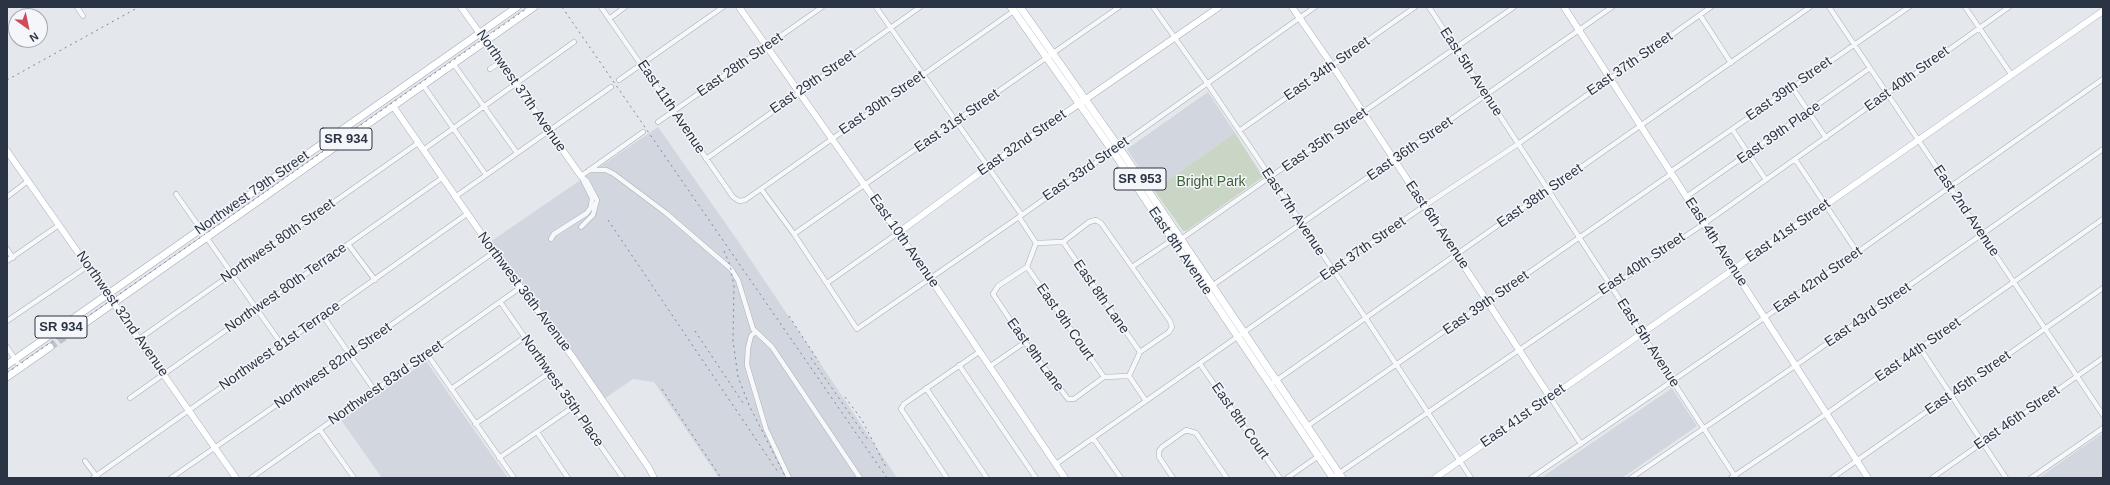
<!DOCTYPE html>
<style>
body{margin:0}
#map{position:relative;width:2110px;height:485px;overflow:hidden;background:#e4e7ec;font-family:Helvetica,sans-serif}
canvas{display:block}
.frame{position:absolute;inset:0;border:8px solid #2b3445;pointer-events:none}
.north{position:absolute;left:8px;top:8px;width:40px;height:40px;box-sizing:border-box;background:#f4f6f9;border:1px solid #a4a8b1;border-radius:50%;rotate:147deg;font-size:11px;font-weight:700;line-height:16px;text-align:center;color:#2b3445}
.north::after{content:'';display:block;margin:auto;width:14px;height:18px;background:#d1495b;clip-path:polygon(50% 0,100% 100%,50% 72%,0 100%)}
</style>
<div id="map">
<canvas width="2110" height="485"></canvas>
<div class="frame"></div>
<div class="north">N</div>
</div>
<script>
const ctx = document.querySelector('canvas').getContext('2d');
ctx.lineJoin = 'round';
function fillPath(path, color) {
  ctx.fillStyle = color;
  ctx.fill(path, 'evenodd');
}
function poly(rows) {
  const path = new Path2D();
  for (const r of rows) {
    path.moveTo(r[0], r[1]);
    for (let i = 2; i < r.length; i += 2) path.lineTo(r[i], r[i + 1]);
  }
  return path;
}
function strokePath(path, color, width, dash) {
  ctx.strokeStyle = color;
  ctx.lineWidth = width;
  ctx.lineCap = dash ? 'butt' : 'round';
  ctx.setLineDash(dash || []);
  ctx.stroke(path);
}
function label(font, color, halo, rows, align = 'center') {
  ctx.font = font + ' Helvetica,sans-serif';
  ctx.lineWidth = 3;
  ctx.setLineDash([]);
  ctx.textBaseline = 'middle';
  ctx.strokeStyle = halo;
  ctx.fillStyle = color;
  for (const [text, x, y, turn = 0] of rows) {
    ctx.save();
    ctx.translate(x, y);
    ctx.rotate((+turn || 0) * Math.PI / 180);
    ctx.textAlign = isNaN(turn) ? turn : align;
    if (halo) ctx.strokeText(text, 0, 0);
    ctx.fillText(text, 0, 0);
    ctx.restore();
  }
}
fillPath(poly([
 [1208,92,1235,133,1154,190,1127,149],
 [658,127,740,244,897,478,719,478,654,382,633,379,604,399,490,242],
 [426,361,458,407,508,478,382,478,341,420],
 [1672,388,1697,426,1622,478,1541,478],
 [2103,433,2103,478,2039,478,2064,460]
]), '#d2d6de');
fillPath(poly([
 [1235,133,1263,177,1186,231,1183,231,1154,190]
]), '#c9d6c5');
strokePath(poly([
 [50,347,78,328]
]), '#bfc3cb', 7, [7, 3.5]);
const street = poly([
 [77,7,83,16],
 [601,7,733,197,739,201,745,200,761,189,1015,10],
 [876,7,1021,214],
 [1153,7,1207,83,1365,317,1471,478],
 [1429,7,1736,478],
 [1829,7,2103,415],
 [1965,7,2011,74],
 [1700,15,1731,63],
 [609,19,625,7],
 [453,63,517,153],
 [490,69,501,62],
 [619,80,723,7],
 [423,85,486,175],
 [1792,87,1826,138],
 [658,122,822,7],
 [1732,129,1766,180],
 [1239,131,1415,7],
 [423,150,574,42],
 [706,159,920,7],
 [1795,159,1857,252],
 [589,170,606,170,614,174,666,213,731,269,738,280,753,329,772,347,860,478],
 [1670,172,1909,7],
 [581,176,643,132],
 [581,176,587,181,597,200,593,215,581,227],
 [761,189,794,234,857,329,1019,217,1315,7],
 [176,194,282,345],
 [7,197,28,181],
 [455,197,611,87],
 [1686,197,1870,68],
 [1019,217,1036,243],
 [1096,220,1101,223,1132,267,1170,321,1172,327,1169,332,1140,352,1129,376,1104,377,1074,399,1068,399,1025,342,993,294,998,286,1027,267,1036,243,1063,242,1089,222,1096,220],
 [794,234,1119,7],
 [551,239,554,234,587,213,591,207,592,198,581,176],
 [1063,242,1140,352],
 [348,244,375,280],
 [7,249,13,258],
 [7,261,59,225],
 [1027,267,1104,377],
 [1132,267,1172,240,1181,239,1514,7],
 [827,283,898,233],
 [1206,290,1612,7],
 [501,303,623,478],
 [323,316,375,391],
 [7,321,88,266],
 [755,332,751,336,748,348,747,365,766,429,789,478],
 [139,339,418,143],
 [7,347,21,368],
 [1920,348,2006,478],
 [427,354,514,478],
 [1200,364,1280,478],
 [959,365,1036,478],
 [989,367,1025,342],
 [1129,376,1146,401],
 [1274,382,1810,7],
 [926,388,987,478],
 [451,389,525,337],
 [1550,397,1581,444],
 [130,398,442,178],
 [475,424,549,373],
 [1306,427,1671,174],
 [320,430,354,478],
 [537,432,568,478],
 [1093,438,1121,478],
 [499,458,573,407],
 [85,461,97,477],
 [1056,464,1424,206,1518,144,1711,7],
 [93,478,467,214],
 [171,478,350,354,494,252],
 [251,478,521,287],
 [947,478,901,409,904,404,979,352],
 [1173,478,1159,457,1159,451,1162,447,1186,430,1196,433,1227,478],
 [1287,478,1320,455],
 [1332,478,1715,216,2009,7],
 [1531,478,1764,318,2103,79],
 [1631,478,1795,366,2103,149],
 [1731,478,1826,414,2103,219],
 [1832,478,2103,288],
 [1932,478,2103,358],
 [2031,478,2103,428]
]);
const secondary = poly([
 [461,7,581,176],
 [739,7,930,278,1065,478],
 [1292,7,1332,65,1550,397],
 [1564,7,1868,478],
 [393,106,494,252,572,356,649,468,654,478],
 [7,151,236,478],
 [898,233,989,166,1219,7],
 [1435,478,2103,11]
]);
const primary = poly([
 [1011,7,1112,150,1333,478],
 [1020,7,1118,146,1342,478],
 [78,328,534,7],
 [7,365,517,7],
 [7,377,50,347]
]);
strokePath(street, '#a9aeb7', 5.5);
strokePath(secondary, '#a9aeb7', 7);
strokePath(primary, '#a3abb8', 8);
strokePath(street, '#f7f8fa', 4.5);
strokePath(secondary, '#fff', 6);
strokePath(primary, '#fff', 7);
strokePath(poly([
 [562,7,887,478],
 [7,80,139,7],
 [608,220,778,472],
 [724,251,730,265,734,286,733,341,738,377,749,405,786,478],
 [789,316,819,362],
 [695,331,743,403],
 [811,358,868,440],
 [7,373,529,7],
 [662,389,721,478],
 [845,397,862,420,886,467]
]), '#7d8696', 1, [2, 4]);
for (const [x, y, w] of [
 [346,139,52],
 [1140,179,52],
 [61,327,52]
]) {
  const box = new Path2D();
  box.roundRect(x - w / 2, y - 11, w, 22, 3);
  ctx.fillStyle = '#f4f6f9';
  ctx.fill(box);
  strokePath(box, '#2b3445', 1);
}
label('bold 13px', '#2b3445', null, [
 ["SR 934",346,139],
 ["SR 953",1140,179],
 ["SR 934",61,327]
]);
label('14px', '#2b3445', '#f4f6f9', [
 ["East 37th Street",1630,64,-35],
 ["East 28th Street",740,65,-35],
 ["East 34th Street",1327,69,-35],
 ["East 5th Avenue",1471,72,57],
 ["East 40th Street",1907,79,-36],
 ["East 29th Street",813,82,-35],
 ["East 39th Street",1789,89,-35],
 ["Northwest 37th Avenue",521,91,55],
 ["East 30th Street",882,103,-35],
 ["East 11th Avenue",671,107,56],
 ["East 31st Street",957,121,-35],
 ["East 39th Place",1779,133,-35],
 ["East 35th Street",1325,140,-35],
 ["East 32nd Street",1022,143,-35],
 ["East 36th Street",1410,149,-35],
 ["East 33rd Street",1086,169,-35],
 ["Northwest 79th Street",252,193,-35],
 ["East 38th Street",1540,196,-35],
 ["East 2nd Avenue",1966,211,56],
 ["East 7th Avenue",1293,212,56],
 ["East 6th Avenue",1437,225,56],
 ["East 41st Street",1788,231,-35],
 ["Northwest 80th Street",278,241,-35],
 ["East 10th Avenue",904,241,55],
 ["East 4th Avenue",1716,242,57],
 ["East 37th Street",1363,249,-35],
 ["East 8th Avenue",1180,251,56],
 ["East 40th Street",1642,264,-34],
 ["East 42nd Street",1818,280,-35],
 ["Northwest 80th Terrace",286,288,-35],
 ["Northwest 36th Avenue",524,292,53],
 ["East 8th Lane",1101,297,55],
 ["East 39th Street",1486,303,-35],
 ["Northwest 32nd Avenue",122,314,55],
 ["East 43rd Street",1868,315,-35],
 ["East 9th Court",1065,322,55],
 ["East 5th Avenue",1648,343,57],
 ["Northwest 81st Terrace",280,346,-35],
 ["East 44th Street",1918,350,-35],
 ["East 9th Lane",1035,355,54],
 ["Northwest 82nd Street",333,366,-35],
 ["Northwest 83rd Street",386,383,-35],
 ["East 45th Street",1968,383,-35],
 ["Northwest 35th Place",562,391,55],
 ["East 41st Street",1523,416,-35],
 ["East 46th Street",2017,418,-35],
 ["East 8th Court",1240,421,55]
]);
label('14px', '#3f6138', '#f4f6f9', [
 ["Bright Park",1211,182]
]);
</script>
